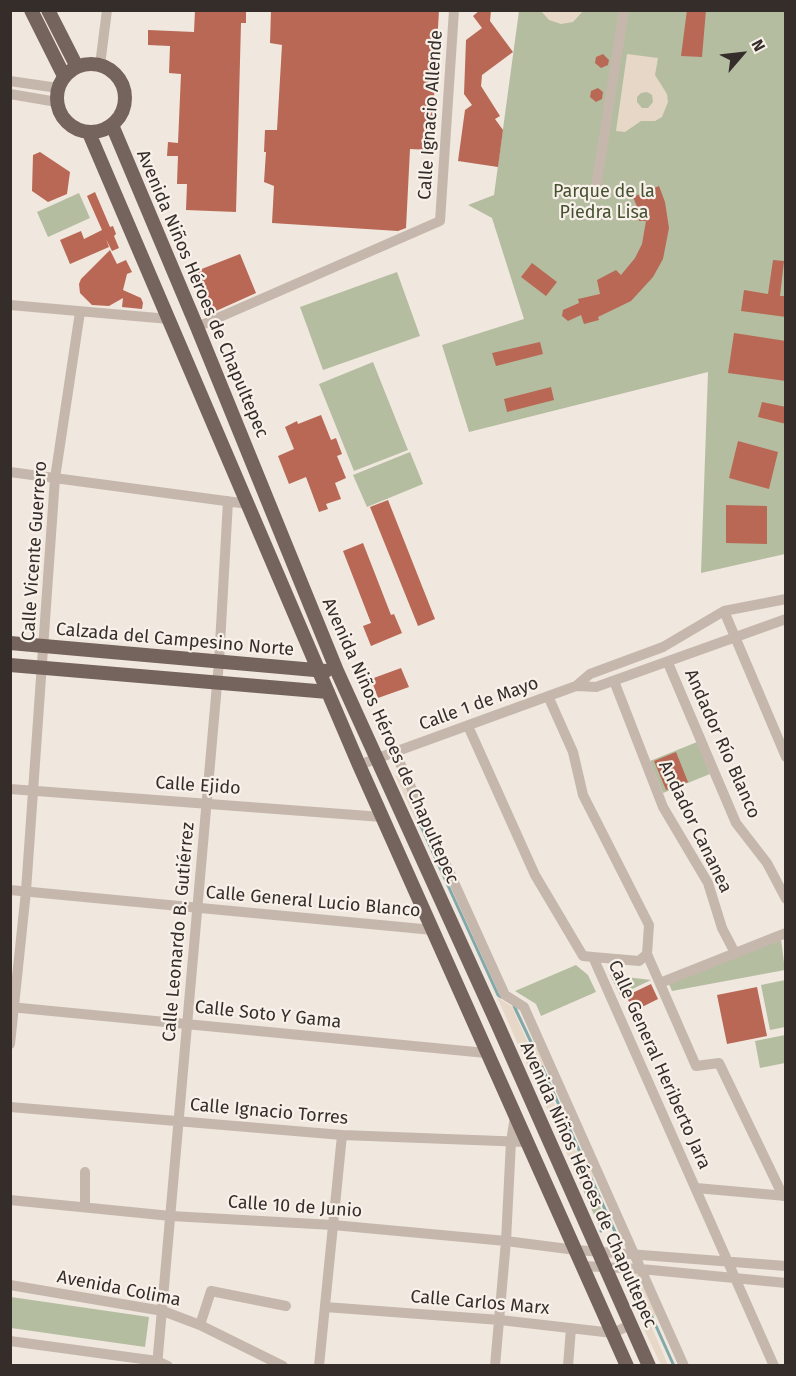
<!DOCTYPE html>
<meta charset="utf-8">
<style>
body{margin:0}
#map{position:relative;width:796px;height:1376px;overflow:hidden;background:#f0e7de;font-family:"Fira Sans",sans-serif}
canvas{display:block}
.frame{position:absolute;inset:0;border:12px solid #352d2a;pointer-events:none}
.north{position:absolute;left:712px;top:24px;width:60px;height:60px;-webkit-text-stroke:4px #f8f1ea;paint-order:stroke;rotate:62deg;font-size:16px;font-weight:700;line-height:24px;text-align:center;color:#352d2a}
.north::after{content:'';display:block;margin:auto;width:21px;height:27px;background:#352d2a;clip-path:polygon(50% 0,100% 100%,50% 72%,0 100%)}
</style>
<div id="map">
<canvas width="796" height="1376"></canvas>
<div class="frame"></div>
<div class="north">N</div>
</div>
<script>
const ctx = document.querySelector('canvas').getContext('2d');
ctx.lineJoin = 'round';
function fillPath(path, color) {
  ctx.fillStyle = color;
  ctx.fill(path, 'evenodd');
}
function poly(rows) {
  const path = new Path2D();
  for (const r of rows) {
    if (r.length === 3) {
      path.moveTo(r[0] + r[2], r[1]);
      path.arc(r[0], r[1], r[2], 0, 2 * Math.PI);
      continue;
    }
    path.moveTo(r[0], r[1]);
    for (let i = 2; i < r.length; i += 2) path.lineTo(r[i], r[i + 1]);
  }
  return path;
}
function strokePath(path, color, width, dash) {
  ctx.strokeStyle = color;
  ctx.lineWidth = width;
  ctx.lineCap = dash ? 'butt' : 'round';
  ctx.setLineDash(dash || []);
  ctx.stroke(path);
}
function label(font, color, halo, rows, align = 'center') {
  ctx.font = font + ' "Fira Sans",sans-serif';
  ctx.lineWidth = 4.5;
  ctx.setLineDash([]);
  ctx.textBaseline = 'middle';
  ctx.strokeStyle = halo;
  ctx.fillStyle = color;
  for (const [text, x, y, turn = 0] of rows) {
    ctx.save();
    ctx.translate(x, y);
    ctx.rotate((+turn || 0) * Math.PI / 180);
    ctx.textAlign = isNaN(turn) ? turn : align;
    if (halo) ctx.strokeText(text, 0, 0);
    ctx.fillText(text, 0, 0);
    ctx.restore();
  }
}
fillPath(poly([
 [519,11,785,11,785,554,701,573,708,372,469,432,442,345,524,319,492,218,468,205,494,195],
 [79,193,90,218,48,237,37,212],
 [397,272,420,336,323,370,300,307],
 [373,362,408,450,354,471,319,384],
 [410,452,423,484,367,507,353,475],
 [697,742,710,774,663,793,650,761],
 [781,939,785,970,672,991,669,984],
 [576,965,588,975,596,992,541,1016,536,1004,515,991],
 [610,975,651,980,620,995],
 [785,980,785,1027,770,1030,761,985],
 [785,1035,785,1063,760,1068,755,1041],
 [588,1180,602,1211,599,1226,580,1183],
 [11,1297,149,1317,145,1347,11,1328]
]), '#b5bda0');
fillPath(poly([
 [541,11,583,11,573,22,561,24,549,20],
 [627,54,658,58,655,75,667,94,668,102,662,117,655,121,641,121,625,132,616,131],
 [647,92,652,95,653,102,648,108,642,108,637,102,637,97,641,93],
 [395,775,405,780,420,813,418,825],
 [497,997,512,1007,528,1043,535,1040,547,1065,539,1069,575,1151,584,1148,596,1176,580,1183],
 [638,1273,656,1315,648,1319,668,1365,661,1365,643,1327,644,1319,630,1285,623,1280,628,1274]
]), '#e6d7c7');
strokePath(poly([
 [419,822,498,995,501,997],
 [514,1006,531,1042],
 [542,1067,579,1150],
 [591,1178,620,1243],
 [601,1231,605,1212],
 [652,1317,674,1366]
]), '#81a9a9', 3);
fillPath(poly([
 [195,10,246,10,246,23,241,23,236,212,186,210,187,184,177,184,178,156,167,156,168,142,178,143,181,74,169,73,170,46,148,45,148,30,194,32],
 [271,10,439,10,431,150,410,149,406,228,398,231,272,223,274,186,264,182,266,152,264,152,265,130,277,130,282,45,270,43],
 [480,10,491,10,490,21,513,52,482,75,481,86,500,116,495,119,503,130,498,167,458,161,465,110,472,105,464,94,466,40,482,28,473,16],
 [687,10,706,10,702,57,681,56],
 [603,54,609,60,608,65,601,68,595,63,596,57],
 [598,88,603,92,602,99,596,102,590,97,591,91],
 [40,152,70,172,67,194,48,202,32,191,33,155],
 [659,186,665,202,669,228,663,259,653,277,631,301,598,317,599,320,584,324,581,315,568,321,562,316,563,310,579,303,578,299,600,294,597,280,616,270,621,275,635,258,642,244,646,221,639,221,638,209,633,197],
 [95,192,110,227,113,226,116,234,114,236,119,248,112,251,106,239,109,247,70,264,60,240,81,231,84,239,102,230,87,196],
 [110,250,117,264,126,260,132,272,127,274,123,290,141,298,143,303,142,309,122,307,123,298,109,306,92,305,80,293,79,284,81,279],
 [240,254,256,293,216,311,209,307,194,272],
 [773,260,784,261,780,296,786,296,786,317,741,311,744,290,768,294],
 [532,263,557,282,546,296,521,277],
 [734,333,786,341,786,381,728,373],
 [540,342,543,354,496,366,492,353],
 [551,387,554,400,507,412,504,399],
 [762,402,786,407,786,424,758,417],
 [321,415,331,440,336,438,342,454,337,456,346,478,335,483,341,499,326,504,328,509,319,512,306,477,289,484,278,456,294,449,285,427,297,421,298,424],
 [738,441,778,452,769,489,729,478],
 [388,500,435,619,418,626,370,507],
 [726,505,767,506,767,544,726,543],
 [363,543,391,615,394,614,402,633,371,646,363,626,371,623,343,551],
 [401,668,409,687,378,698,371,679],
 [676,752,688,782,666,790,654,761],
 [651,984,658,999,634,1011,626,996],
 [757,987,767,1036,727,1044,717,995]
]), '#b86854');
strokePath(poly([
 [100,65,107,10],
 [10,81,58,88],
 [10,94,57,102],
 [596,187,624,10],
 [10,305,169,319],
 [197,327,440,221,454,10],
 [10,472,248,504],
 [724,611,786,757],
 [668,663,736,823,767,863,786,899],
 [614,681,663,807,708,883,722,928,735,953],
 [576,686,596,687,786,619],
 [548,696,573,752,583,795,649,925,647,954,696,1066,719,1063,783,1196],
 [468,726,535,875,583,956,593,957,774,1366],
 [395,752,505,995,524,1007,684,1366],
 [359,765,576,686,590,674,663,647,724,611,786,599],
 [10,789,382,817],
 [10,890,433,930],
 [593,957,639,961,647,954],
 [660,983,786,933],
 [10,1007,486,1053],
 [10,1044,26,891,55,478,80,312],
 [10,1107,342,1135,526,1142],
 [696,1188,786,1196],
 [10,1200,171,1216,333,1225,506,1241,576,1250,786,1266],
 [85,1207,85,1172],
 [583,1266,641,1269,786,1283],
 [10,1285,163,1311,200,1325,283,1366],
 [325,1307,500,1320,613,1333,630,1325],
 [200,1325,211,1291,286,1306],
 [10,1341,157,1361,168,1366],
 [157,1366,219,662,228,501],
 [319,1366,342,1135],
 [495,1366,506,1241,511,1141,515,1117],
 [568,1366,571,1328]
]), '#c6b7ac', 10);
strokePath(poly([
 [31,10,64,76],
 [48,10,77,67],
 [91,98,34],
 [112,125,197,327,337,671,497,1023,649,1366],
 [89,133,359,765,627,1366],
 [10,643,326,671],
 [10,665,328,692]
]), '#75645d', 14);
label('18px', '#352d2a', '#f8f1ea', [
 ["Calle Ignacio Allende",431,115,-86],
 ["Avenida Niños Héroes de Chapultepec",202,294,67],
 ["Calle Vicente Guerrero",35,551,-86],
 ["Calzada del Campesino Norte",175,640,5],
 ["Calle 1 de Mayo",479,704,-20],
 ["Avenida Niños Héroes de Chapultepec",390,741,66],
 ["Andador Río Blanco",722,744,66],
 ["Calle Ejido",198,786,4],
 ["Andador Cananea",695,827,64],
 ["Calle General Lucio Blanco",313,902,5],
 ["Calle Leonardo B. Gutiérrez",179,932,-85],
 ["Calle Soto Y Gama",268,1015,6],
 ["Calle General Heriberto Jara",659,1065,66],
 ["Calle Ignacio Torres",269,1112,5],
 ["Avenida Niños Héroes de Chapultepec",588,1185,66],
 ["Calle 10 de Junio",295,1207,4],
 ["Avenida Colima",119,1289,11],
 ["Calle Carlos Marx",480,1303,5]
]);
label('18px', '#465130', '#f8f1ea', [
 ["Parque de la",604,192],
 ["Piedra Lisa",604,213]
]);
</script>
